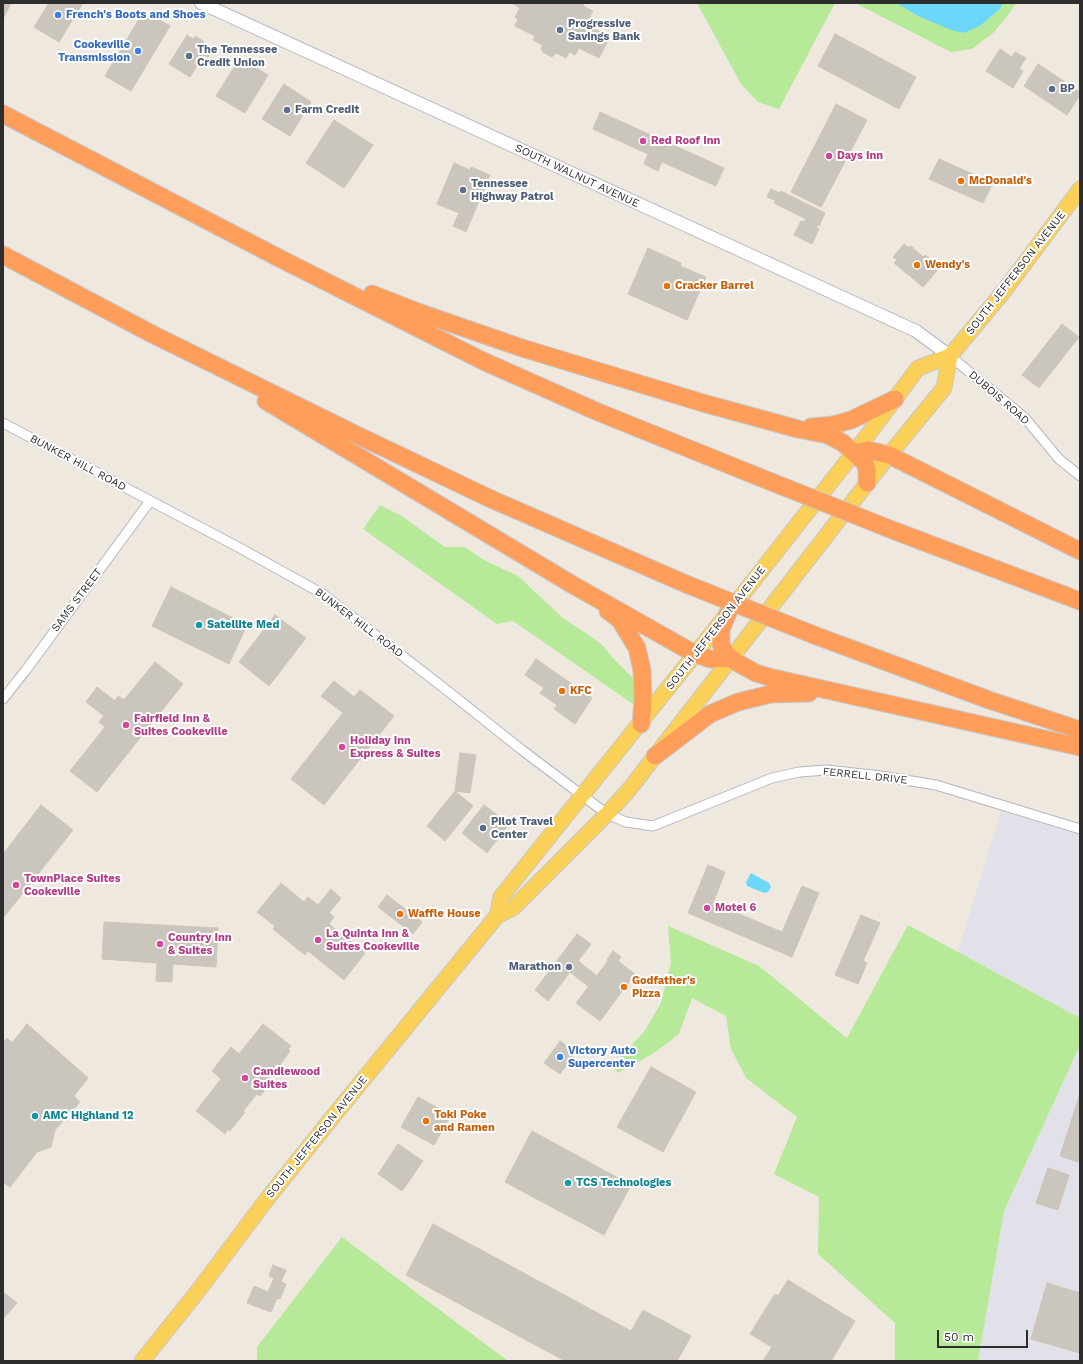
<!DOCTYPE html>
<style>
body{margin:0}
#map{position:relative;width:1083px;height:1364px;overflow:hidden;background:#efe8df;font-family:"Work Sans",sans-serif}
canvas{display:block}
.frame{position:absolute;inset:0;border:4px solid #2d2d2d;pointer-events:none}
.scale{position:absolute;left:937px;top:1330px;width:91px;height:18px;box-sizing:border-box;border:2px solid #2d2d2d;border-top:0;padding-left:5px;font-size:12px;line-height:14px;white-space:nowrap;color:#2d2d2d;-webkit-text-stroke:3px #fff;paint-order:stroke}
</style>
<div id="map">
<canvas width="1083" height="1364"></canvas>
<div class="frame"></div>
<div class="scale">50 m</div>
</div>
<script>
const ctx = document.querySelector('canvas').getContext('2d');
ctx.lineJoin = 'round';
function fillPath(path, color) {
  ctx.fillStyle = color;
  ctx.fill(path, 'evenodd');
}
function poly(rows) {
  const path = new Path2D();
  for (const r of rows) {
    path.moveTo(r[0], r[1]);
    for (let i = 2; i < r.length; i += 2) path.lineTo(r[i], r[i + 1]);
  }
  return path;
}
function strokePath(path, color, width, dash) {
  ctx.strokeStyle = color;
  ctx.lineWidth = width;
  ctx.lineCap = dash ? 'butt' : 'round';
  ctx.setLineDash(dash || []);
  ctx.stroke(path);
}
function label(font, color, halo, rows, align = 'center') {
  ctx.font = font + ' "Work Sans",sans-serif';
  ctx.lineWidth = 4;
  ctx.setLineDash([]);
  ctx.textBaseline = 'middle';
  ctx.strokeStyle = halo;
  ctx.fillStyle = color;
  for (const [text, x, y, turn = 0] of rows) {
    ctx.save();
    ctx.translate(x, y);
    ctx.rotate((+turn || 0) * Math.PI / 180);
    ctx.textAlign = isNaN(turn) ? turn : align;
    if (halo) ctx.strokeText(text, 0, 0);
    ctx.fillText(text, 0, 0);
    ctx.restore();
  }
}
fillPath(poly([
 [1001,811,1080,835,1080,1018,958,952],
 [1080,1045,1080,1361,978,1361,1004,1211]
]), '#e2e0e8');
fillPath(poly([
 [697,3,835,3,779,109,758,102,741,84],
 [855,3,896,3,918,16,964,33,980,26,1000,9,1003,3,1016,3,1008,15,993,33,972,49,951,52],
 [380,505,400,515,445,547,464,547,484,560,518,576,564,619,586,633,601,644,615,660,633,678,637,688,636,706,513,621,497,624,363,529],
 [908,925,1080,1018,1080,1045,1004,1211,978,1361,895,1361,895,1323,818,1254,819,1197,774,1174,797,1117,746,1078,731,1049,726,1016,692,998,679,1034,654,1053,618,1073,612,1066,644,1032,661,1003,671,963,668,926,759,966,847,1038],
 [342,1237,508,1361,257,1361,257,1347]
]), '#b6e998');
fillPath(poly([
 [896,3,1003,3,1000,9,980,26,964,33,951,30,918,16],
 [751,873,769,883,771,887,768,892,764,893,747,886,746,882]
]), '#6cd7f8');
const building = poly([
 [3,3,11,3,3,19,3,3],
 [49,3,83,3,59,42,34,27,49,3],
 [511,3,584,3,583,6,593,11,590,16,595,19,591,27,610,37,599,58,579,48,575,55,569,52,566,58,556,53,552,57,543,52,541,48,543,45,533,40,535,36,515,26,518,19,515,17,520,8,511,3],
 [144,11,170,26,131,91,105,76,144,11],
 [835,34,916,77,899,109,818,66,835,34],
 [187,35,193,39,196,36,204,42,202,45,212,51,208,57,204,55,190,77,169,64,187,35],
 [1000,49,1012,57,1015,52,1026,58,1019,69,1023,71,1013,88,986,71,1000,49],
 [240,58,268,75,245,113,216,96,240,58],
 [1038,64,1080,92,1080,95,1067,115,1024,86,1038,64],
 [284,84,311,102,290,136,262,119,284,84],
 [836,104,867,120,821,207,791,192,836,104],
 [600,112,724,168,716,186,662,162,658,171,644,164,648,154,593,129,600,112],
 [334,120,373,145,344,188,306,163,334,120],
 [939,159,993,183,983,203,929,179,939,159],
 [454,163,470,170,471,167,490,175,466,232,453,226,459,213,437,204,454,163],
 [771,189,780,193,781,191,825,213,819,226,817,225,816,227,819,229,812,244,794,235,801,221,804,222,806,219,774,203,776,201,767,197,771,189],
 [904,244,909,248,911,246,923,257,925,255,940,267,923,287,894,263,897,260,893,257,904,244],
 [648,248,681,263,680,266,706,277,687,320,628,294,648,248],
 [1062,324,1079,337,1039,388,1022,375,1062,324],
 [171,587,247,625,229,664,152,626,171,587],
 [275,615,306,638,269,686,239,662,275,615],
 [536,659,592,698,575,724,554,709,557,705,540,693,544,688,525,675,536,659],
 [155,662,183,684,97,792,70,771,105,727,99,722,104,716,86,702,97,687,115,701,118,696,124,700,155,662],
 [334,681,354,697,360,690,394,716,324,805,291,779,343,713,321,696,334,681],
 [460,753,476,755,470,793,455,791,460,753],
 [455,791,473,806,445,841,427,826,455,791],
 [41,805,73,830,4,917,3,916,3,854,41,805],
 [484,805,509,824,487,853,462,833,484,805],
 [708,865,725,872,713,903,782,932,802,886,819,893,792,957,688,913,708,865],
 [281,883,304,902,308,897,318,905,331,889,341,898,329,913,334,917,329,924,365,953,344,980,308,951,305,955,273,929,275,926,257,912,281,883],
 [387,895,422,922,413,934,378,907,387,895],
 [861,915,880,923,863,961,867,963,858,984,835,975,861,915],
 [104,922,218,928,216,967,173,964,172,982,156,981,157,963,102,959,104,922],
 [577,934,591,944,578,961,597,976,589,987,570,972,548,1001,535,990,577,934],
 [613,951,621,957,618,961,635,974,600,1021,576,1003,608,961,607,960,613,951],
 [27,1024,88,1078,74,1096,80,1102,55,1130,51,1147,37,1152,10,1187,3,1182,3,1043,7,1038,12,1043,27,1024],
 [263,1024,291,1046,288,1049,290,1051,279,1066,276,1064,272,1070,274,1071,269,1078,273,1080,260,1096,257,1094,243,1111,245,1112,230,1131,228,1129,225,1134,196,1111,221,1079,212,1071,231,1047,239,1054,263,1024],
 [560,1041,576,1052,560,1074,544,1063,560,1041],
 [651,1067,696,1092,663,1152,617,1127,651,1067],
 [1080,1094,1080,1154,1078,1162,1060,1156,1080,1094],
 [418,1097,451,1115,434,1145,401,1127,418,1097],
 [532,1131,631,1185,604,1235,505,1182,532,1131],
 [398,1144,423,1161,402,1191,378,1174,398,1144],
 [1048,1168,1069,1175,1058,1210,1036,1203,1048,1168],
 [433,1224,631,1331,643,1310,691,1336,677,1361,565,1361,406,1275,433,1224],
 [273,1265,286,1270,281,1282,286,1284,280,1299,277,1298,271,1312,247,1303,254,1286,268,1292,274,1278,269,1276,273,1265],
 [788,1280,855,1321,831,1361,763,1361,772,1347,750,1334,775,1294,778,1296,788,1280],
 [1047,1283,1080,1293,1080,1353,1031,1339,1047,1283],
 [3,1292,17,1303,3,1319,3,1292]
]);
fillPath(building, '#cbc6bd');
strokePath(building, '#ccc4b8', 1);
const minor = poly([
 [950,356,1025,418,1059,459,1080,476],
 [3,423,238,547,323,594,449,692,522,750,607,814,626,822,653,826,772,778,799,772,827,770,881,776,936,785,1080,829],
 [3,699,26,670,150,501]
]);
const tertiary = poly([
 [201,3,916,331,950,356]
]);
const primary = poly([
 [497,916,501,897,728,613,874,427,918,368,950,356,1004,291,1080,189],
 [142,1361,198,1291,267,1199,331,1119,497,916,513,908,607,814,628,791,889,455,944,388,950,356]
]);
const motorway = poly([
 [3,114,281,259,483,361,598,412,769,481],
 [3,255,152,334,357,435,491,499,686,584],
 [372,294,418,312,522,348,703,403,798,429,828,435,843,443,865,463,867,470,867,483],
 [266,401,573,585,695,654,710,659,731,658],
 [811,427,833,425,851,420,895,399],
 [854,453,868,450,889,455,1080,551],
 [895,531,1080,601],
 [608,611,620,620,637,648,642,670,643,700,641,724],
 [728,613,721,630,721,644,723,649,729,657,736,662,756,673,769,677,1080,747],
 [814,635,989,700,1080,730],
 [655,756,710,714,738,702,771,694,809,693]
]);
strokePath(minor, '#b3b6c2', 11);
strokePath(tertiary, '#b3b6c2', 14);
strokePath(primary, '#c8c8c8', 17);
strokePath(motorway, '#c8c8c8', 19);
strokePath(minor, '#fff', 9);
strokePath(tertiary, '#fff', 12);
strokePath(primary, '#fbd059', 15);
strokePath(motorway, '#ff9d5b', 17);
const motorwayBridge = poly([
 [769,481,895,531],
 [686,584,814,635]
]);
strokePath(motorwayBridge, '#c8c8c8', 19, []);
strokePath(motorwayBridge, '#ff9d5b', 17);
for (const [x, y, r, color] of [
 [58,15,4,"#3f7fe0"],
 [560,30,4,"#5c6f8a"],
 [138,51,4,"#3f7fe0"],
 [189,56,4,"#5c6f8a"],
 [1052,89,4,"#5c6f8a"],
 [287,110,4,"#5c6f8a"],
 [643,141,4,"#d1479c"],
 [829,156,4,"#d1479c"],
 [961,181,4,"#e8710a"],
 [463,190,4,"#5c6f8a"],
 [917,265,4,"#e8710a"],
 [667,286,4,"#e8710a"],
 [199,625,4,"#0f9aa8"],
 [562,691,4,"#e8710a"],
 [126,725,4,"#d1479c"],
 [342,747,4,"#d1479c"],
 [483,828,4,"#5c6f8a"],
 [16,885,4,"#d1479c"],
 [707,908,4,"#d1479c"],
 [400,914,4,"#e8710a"],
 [318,940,4,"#d1479c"],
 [160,944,4,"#d1479c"],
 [569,967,4,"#5c6f8a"],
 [624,987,4,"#e8710a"],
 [560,1057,4,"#3f7fe0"],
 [245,1078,4,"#d1479c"],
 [35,1116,4,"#0f9aa8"],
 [426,1121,4,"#e8710a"],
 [568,1183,4,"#0f9aa8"]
]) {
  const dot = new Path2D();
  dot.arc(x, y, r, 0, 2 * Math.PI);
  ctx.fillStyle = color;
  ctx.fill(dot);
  strokePath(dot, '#fff', 1.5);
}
label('bold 11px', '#366cbe', '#fff', [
 ["French's Boots and Shoes",66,15],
 ["Cookeville",130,45,"right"],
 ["Transmission",130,58,"right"],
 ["Victory Auto",568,1051],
 ["Supercenter",568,1064]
], 'left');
label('bold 11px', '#4e5e75', '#fff', [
 ["Progressive",568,24],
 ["Savings Bank",568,37],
 ["The Tennessee",197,50],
 ["Credit Union",197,63],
 ["BP",1060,89],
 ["Farm Credit",295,110],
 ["Tennessee",471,184],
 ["Highway Patrol",471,197],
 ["Pilot Travel",491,822],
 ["Center",491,835],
 ["Marathon",561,967,"right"]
], 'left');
label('bold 11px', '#b23c85', '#fff', [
 ["Red Roof Inn",651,141],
 ["Days Inn",837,156],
 ["Fairfield Inn &",134,719],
 ["Suites Cookeville",134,732],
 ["Holiday Inn",350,741],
 ["Express & Suites",350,754],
 ["TownPlace Suites",24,879],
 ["Cookeville",24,892],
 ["Motel 6",715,908],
 ["La Quinta Inn &",326,934],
 ["Suites Cookeville",326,947],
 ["Country Inn",168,938],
 ["& Suites",168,951],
 ["Candlewood",253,1072],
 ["Suites",253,1085]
], 'left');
label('11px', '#2d2d2d', '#fff', [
 ["SOUTH WALNUT AVENUE",577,176,25],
 ["SOUTH JEFFERSON AVENUE",1016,273,-52],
 ["DUBOIS ROAD",999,398,41],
 ["BUNKER HILL ROAD",78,463,28],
 ["SAMS STREET",77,600,-53],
 ["BUNKER HILL ROAD",359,623,37],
 ["SOUTH JEFFERSON AVENUE",716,628,-52],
 ["FERRELL DRIVE",865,776,6],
 ["SOUTH JEFFERSON AVENUE",317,1137,-51]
]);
label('bold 11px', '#c56008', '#fff', [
 ["McDonald's",969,181],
 ["Wendy's",925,265],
 ["Cracker Barrel",675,286],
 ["KFC",570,691],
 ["Waffle House",408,914],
 ["Godfather's",632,981],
 ["Pizza",632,994],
 ["Toki Poke",434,1115],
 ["and Ramen",434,1128]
], 'left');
label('bold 11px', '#0d838f', '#fff', [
 ["Satellite Med",207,625],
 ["AMC Highland 12",43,1116],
 ["TCS Technologies",576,1183]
], 'left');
</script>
